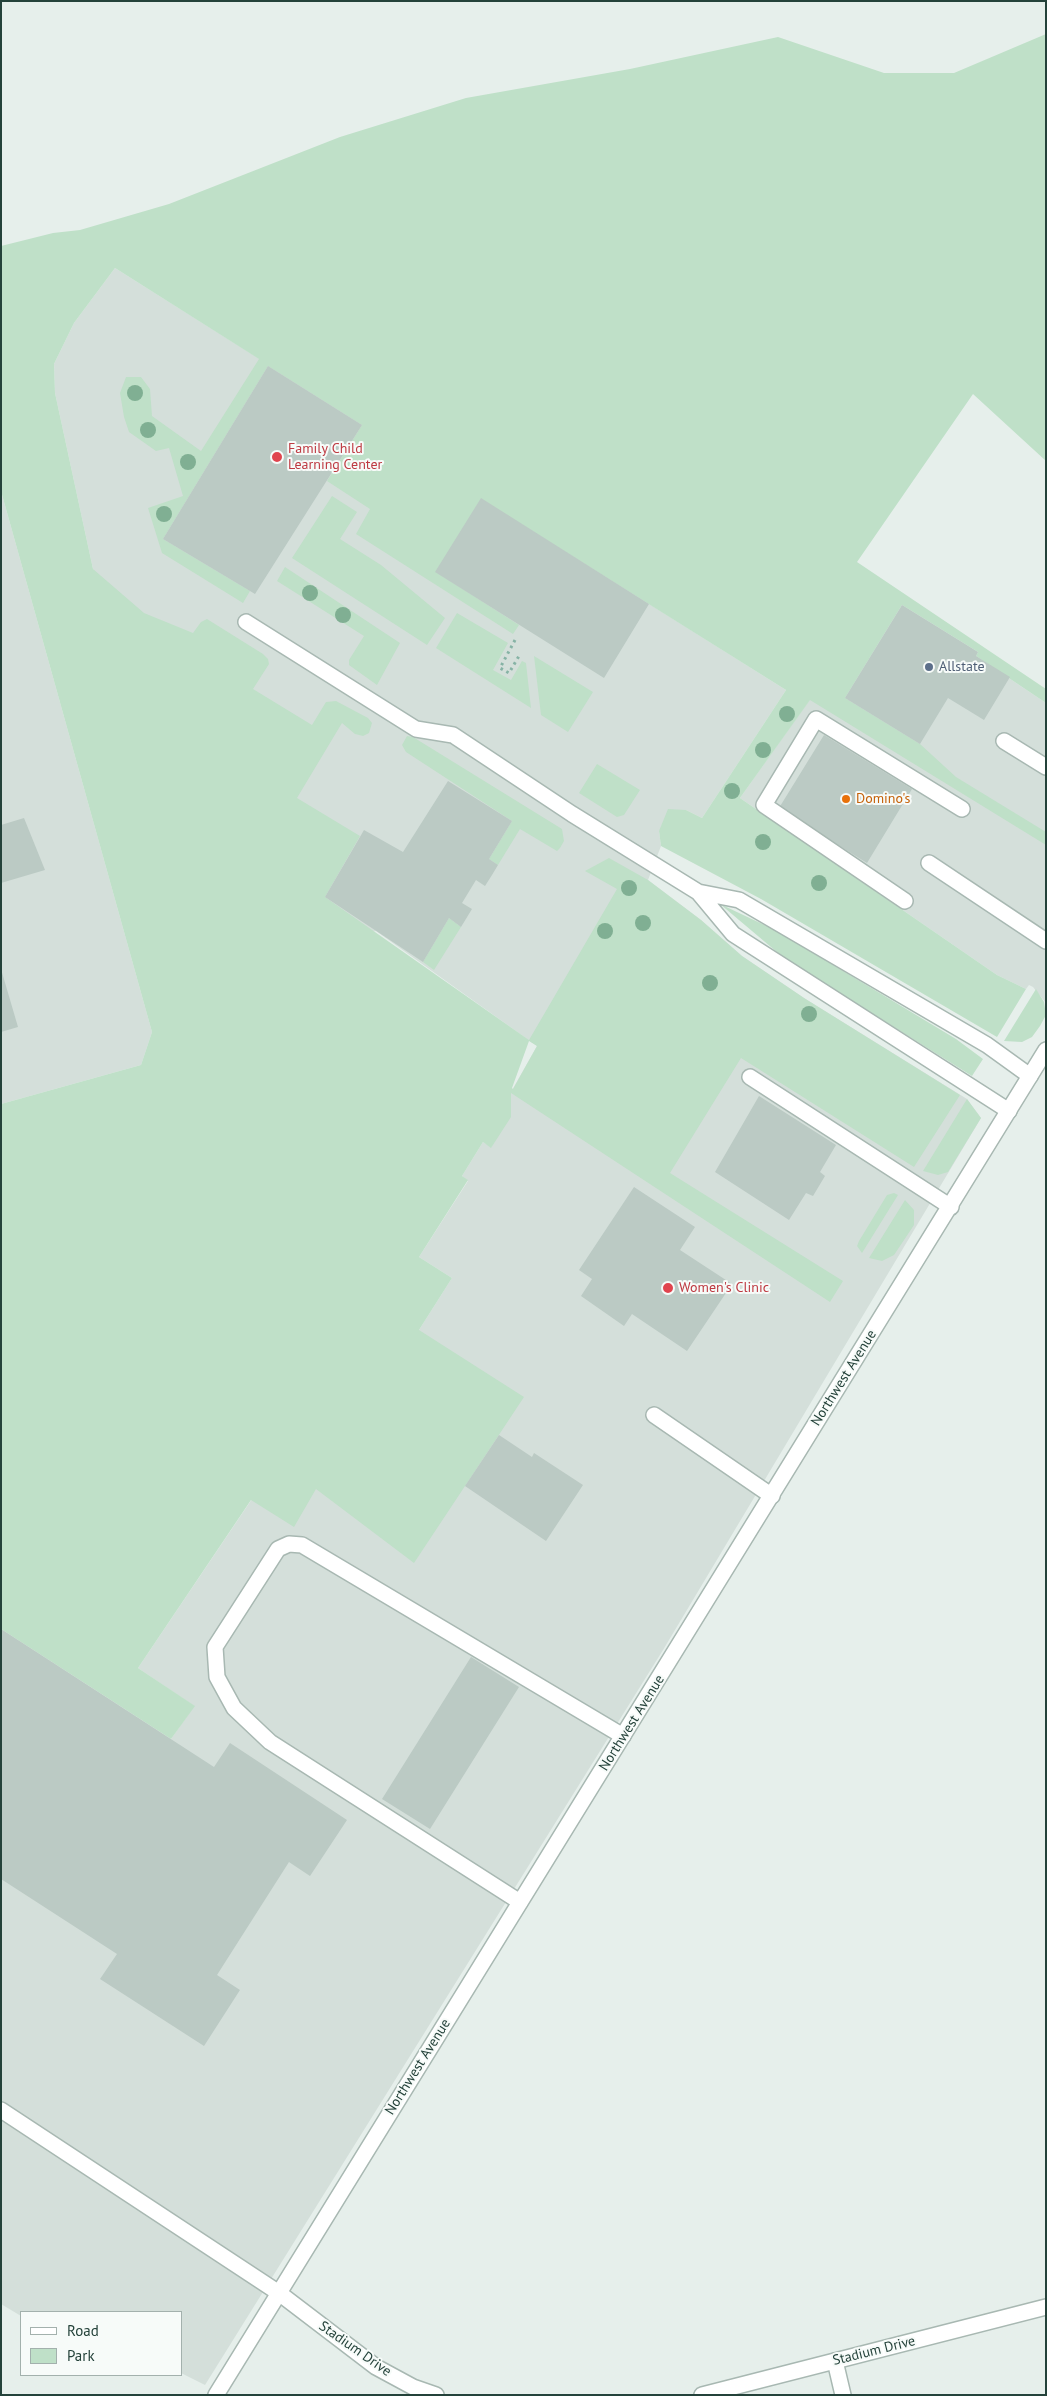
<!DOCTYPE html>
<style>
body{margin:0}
#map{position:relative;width:1047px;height:2396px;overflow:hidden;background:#e6efeb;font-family:"PT Sans",sans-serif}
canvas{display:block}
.frame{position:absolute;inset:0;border:2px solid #24423a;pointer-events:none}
.legend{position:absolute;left:20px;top:2311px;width:162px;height:65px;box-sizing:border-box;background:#f7fbf9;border:1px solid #a3b1ad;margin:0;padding:6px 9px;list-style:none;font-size:15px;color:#24423a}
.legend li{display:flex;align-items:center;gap:10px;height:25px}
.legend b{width:25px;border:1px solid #a3b1ad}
</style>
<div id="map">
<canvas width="1047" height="2396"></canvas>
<div class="frame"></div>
<ul class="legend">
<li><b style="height:6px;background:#fff"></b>Road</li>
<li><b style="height:14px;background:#bfe0c8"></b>Park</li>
</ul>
</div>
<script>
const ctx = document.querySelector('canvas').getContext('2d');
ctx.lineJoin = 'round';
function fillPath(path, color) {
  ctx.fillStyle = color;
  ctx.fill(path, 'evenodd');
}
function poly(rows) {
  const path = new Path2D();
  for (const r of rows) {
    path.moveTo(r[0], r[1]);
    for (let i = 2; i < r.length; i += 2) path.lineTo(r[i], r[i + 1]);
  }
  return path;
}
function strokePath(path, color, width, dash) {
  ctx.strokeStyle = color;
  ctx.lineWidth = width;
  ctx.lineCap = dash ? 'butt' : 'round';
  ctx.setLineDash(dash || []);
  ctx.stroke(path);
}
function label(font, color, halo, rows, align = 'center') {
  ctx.font = font + ' "PT Sans",sans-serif';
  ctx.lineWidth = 4;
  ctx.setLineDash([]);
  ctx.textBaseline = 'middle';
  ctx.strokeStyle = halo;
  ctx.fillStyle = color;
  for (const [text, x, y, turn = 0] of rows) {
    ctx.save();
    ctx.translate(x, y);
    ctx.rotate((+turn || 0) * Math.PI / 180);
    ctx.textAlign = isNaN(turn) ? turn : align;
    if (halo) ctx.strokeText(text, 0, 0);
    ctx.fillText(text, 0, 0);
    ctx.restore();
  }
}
fillPath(poly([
 [115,268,786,690,702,818,686,810,659,831,661,846,648,880,701,920,742,956,804,998,967,1099,981,1118,663,1650,205,2385,181,2373,181,2312,21,2312,21,2316,1,2304,1,1629,171,1739,194,1706,138,1668,252,1499,316,1488,419,1330,452,1278,419,1257,468,1181,462,1176,483,1142,491,1147,511,1092,537,1046,376,931,268,962,93,569,55,393,54,364,74,323],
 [1,491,152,1032,141,1065,1,1104],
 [902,605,978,652,976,656,1046,703,1046,1003,1033,987,1029,985,1026,989,997,975,740,798,810,699,845,697]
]), '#d4dfda');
fillPath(poly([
 [1046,34,1046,461,973,394,857,562,1046,689,1046,703,976,656,978,652,902,605,845,698,920,744,956,777,1046,832,1046,845,810,700,740,798,997,975,1026,989,997,1037,761,899,661,846,659,831,668,809,686,810,702,818,786,690,481,499,436,572,519,625,513,634,356,534,370,509,327,481,362,425,268,366,163,539,250,591,243,603,162,553,148,508,183,496,169,448,156,451,129,432,124,417,120,393,126,377,141,377,150,389,152,416,201,451,259,359,115,268,74,323,54,364,55,393,93,569,144,613,193,633,201,622,207,619,263,654,268,659,269,664,253,689,312,725,326,702,336,701,368,718,372,723,369,733,363,736,355,734,342,723,297,798,360,836,325,897,529,1040,617,889,585,871,609,858,648,880,701,920,742,956,804,998,960,1095,914,1167,741,1058,670,1173,843,1281,830,1302,511,1093,511,1117,491,1148,483,1142,462,1176,468,1180,419,1257,452,1278,419,1330,524,1397,414,1563,316,1489,294,1527,251,1500,138,1668,195,1706,171,1739,1,1629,1,1104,141,1065,152,1032,1,491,1,246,53,233,80,230,169,204,340,137,466,98,630,69,778,37,884,73,954,73],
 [529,1041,537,1046,513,1089,512,1088],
 [332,496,357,512,340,539,381,565,445,618,427,645,292,558],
 [285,567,400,643,377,685,349,665,349,660,364,636,277,581],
 [457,613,508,643,493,670,511,680,522,661,526,663,531,708,436,648],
 [534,656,593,692,568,732,541,715],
 [407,736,413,737,562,829,564,841,560,848,557,851,520,829,498,865,489,859,512,821,406,752,402,745],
 [597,764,640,790,624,815,617,817,579,793],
 [720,904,775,930,956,1039,983,1059,972,1076,784,958],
 [449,918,461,927,434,970,423,962],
 [1036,989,1044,1002,1046,1015,1040,1026,1032,1037,1022,1042,1004,1041],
 [967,1099,981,1118,948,1172,938,1175,923,1171],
 [894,1193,898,1195,862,1253,857,1246,859,1241,887,1195],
 [905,1200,914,1210,914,1225,894,1255,882,1261,869,1258]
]), '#bfe0c8');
fillPath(poly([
 [268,366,362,425,255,594,163,539],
 [481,498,649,604,604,678,435,572],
 [902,605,978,652,976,656,1010,677,984,720,948,698,920,744,845,698],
 [824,735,912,789,867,863,779,808],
 [448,781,512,821,489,859,498,865,492,875,485,886,476,880,462,903,472,909,461,927,449,918,423,962,325,897,364,830,403,852],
 [24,818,45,870,1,883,1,825],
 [1,969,18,1027,1,1032],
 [759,1096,836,1145,820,1172,825,1176,813,1196,806,1193,789,1220,715,1172],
 [634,1187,695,1227,680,1250,732,1284,687,1351,632,1314,624,1326,581,1296,592,1279,579,1270],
 [499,1435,532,1457,534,1453,583,1485,546,1541,465,1486],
 [1,1629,214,1767,230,1743,347,1820,310,1876,289,1862,217,1975,240,1990,204,2046,100,1979,117,1954,1,1879],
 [471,1657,519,1687,430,1829,382,1799]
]), '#bbcac4');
const service = poly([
 [246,622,416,729,453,735,572,814,698,892,733,934,1009,1111],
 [1004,741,1046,767],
 [929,863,1046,941],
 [698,892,739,900,987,1045,1030,1076],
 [905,901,764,805,816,719,962,809],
 [750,1077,951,1207],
 [654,1415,772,1496],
 [520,1902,270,1742,234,1708,217,1677,215,1647,278,1549,289,1544,302,1545,623,1736],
 [1,2110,279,2293],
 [835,2361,843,2395]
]);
const minor = poly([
 [279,2293,376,2367,413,2387,436,2395],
 [702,2395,1046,2307]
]);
const tertiary = poly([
 [216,2395,1046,1050]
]);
strokePath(service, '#a8b8b2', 18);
strokePath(minor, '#a8b8b2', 18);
strokePath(tertiary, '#a8b8b2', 18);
strokePath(poly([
 [515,640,500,668,509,673,519,656]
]), '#86b3a5', 3, [2.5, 4]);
strokePath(service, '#fff', 15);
strokePath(minor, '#fff', 15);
strokePath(tertiary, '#fff', 15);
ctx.fillStyle = '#80af93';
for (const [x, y] of [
 [135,393],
 [148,430],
 [188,462],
 [164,514],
 [310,593],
 [343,615],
 [787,714],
 [763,750],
 [732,791],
 [763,842],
 [819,883],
 [629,888],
 [643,923],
 [605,931],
 [710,983],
 [809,1014]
]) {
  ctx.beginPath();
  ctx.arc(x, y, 8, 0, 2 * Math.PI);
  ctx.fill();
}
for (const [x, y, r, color] of [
 [277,457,6,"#e0444e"],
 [929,667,5,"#5c6f8a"],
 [846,799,5,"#e8710a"],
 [668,1288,6,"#e0444e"]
]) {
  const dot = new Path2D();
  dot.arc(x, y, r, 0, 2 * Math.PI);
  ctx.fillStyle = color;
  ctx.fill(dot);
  strokePath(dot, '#f7fbf9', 2);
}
label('14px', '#be3a42', '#f7fbf9', [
 ["Family Child",288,449],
 ["Learning Center",288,465],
 ["Women's Clinic",679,1288]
], 'left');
label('14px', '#4e5e75', '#f7fbf9', [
 ["Allstate",939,667]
], 'left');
label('14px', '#c56008', '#f7fbf9', [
 ["Domino's",856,799]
], 'left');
label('14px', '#24423a', '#f7fbf9', [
 ["Northwest Avenue",844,1378,-58],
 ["Northwest Avenue",632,1723,-58],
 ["Northwest Avenue",418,2067,-58],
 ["Stadium Drive",355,2349,35],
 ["Stadium Drive",874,2351,-14]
]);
</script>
